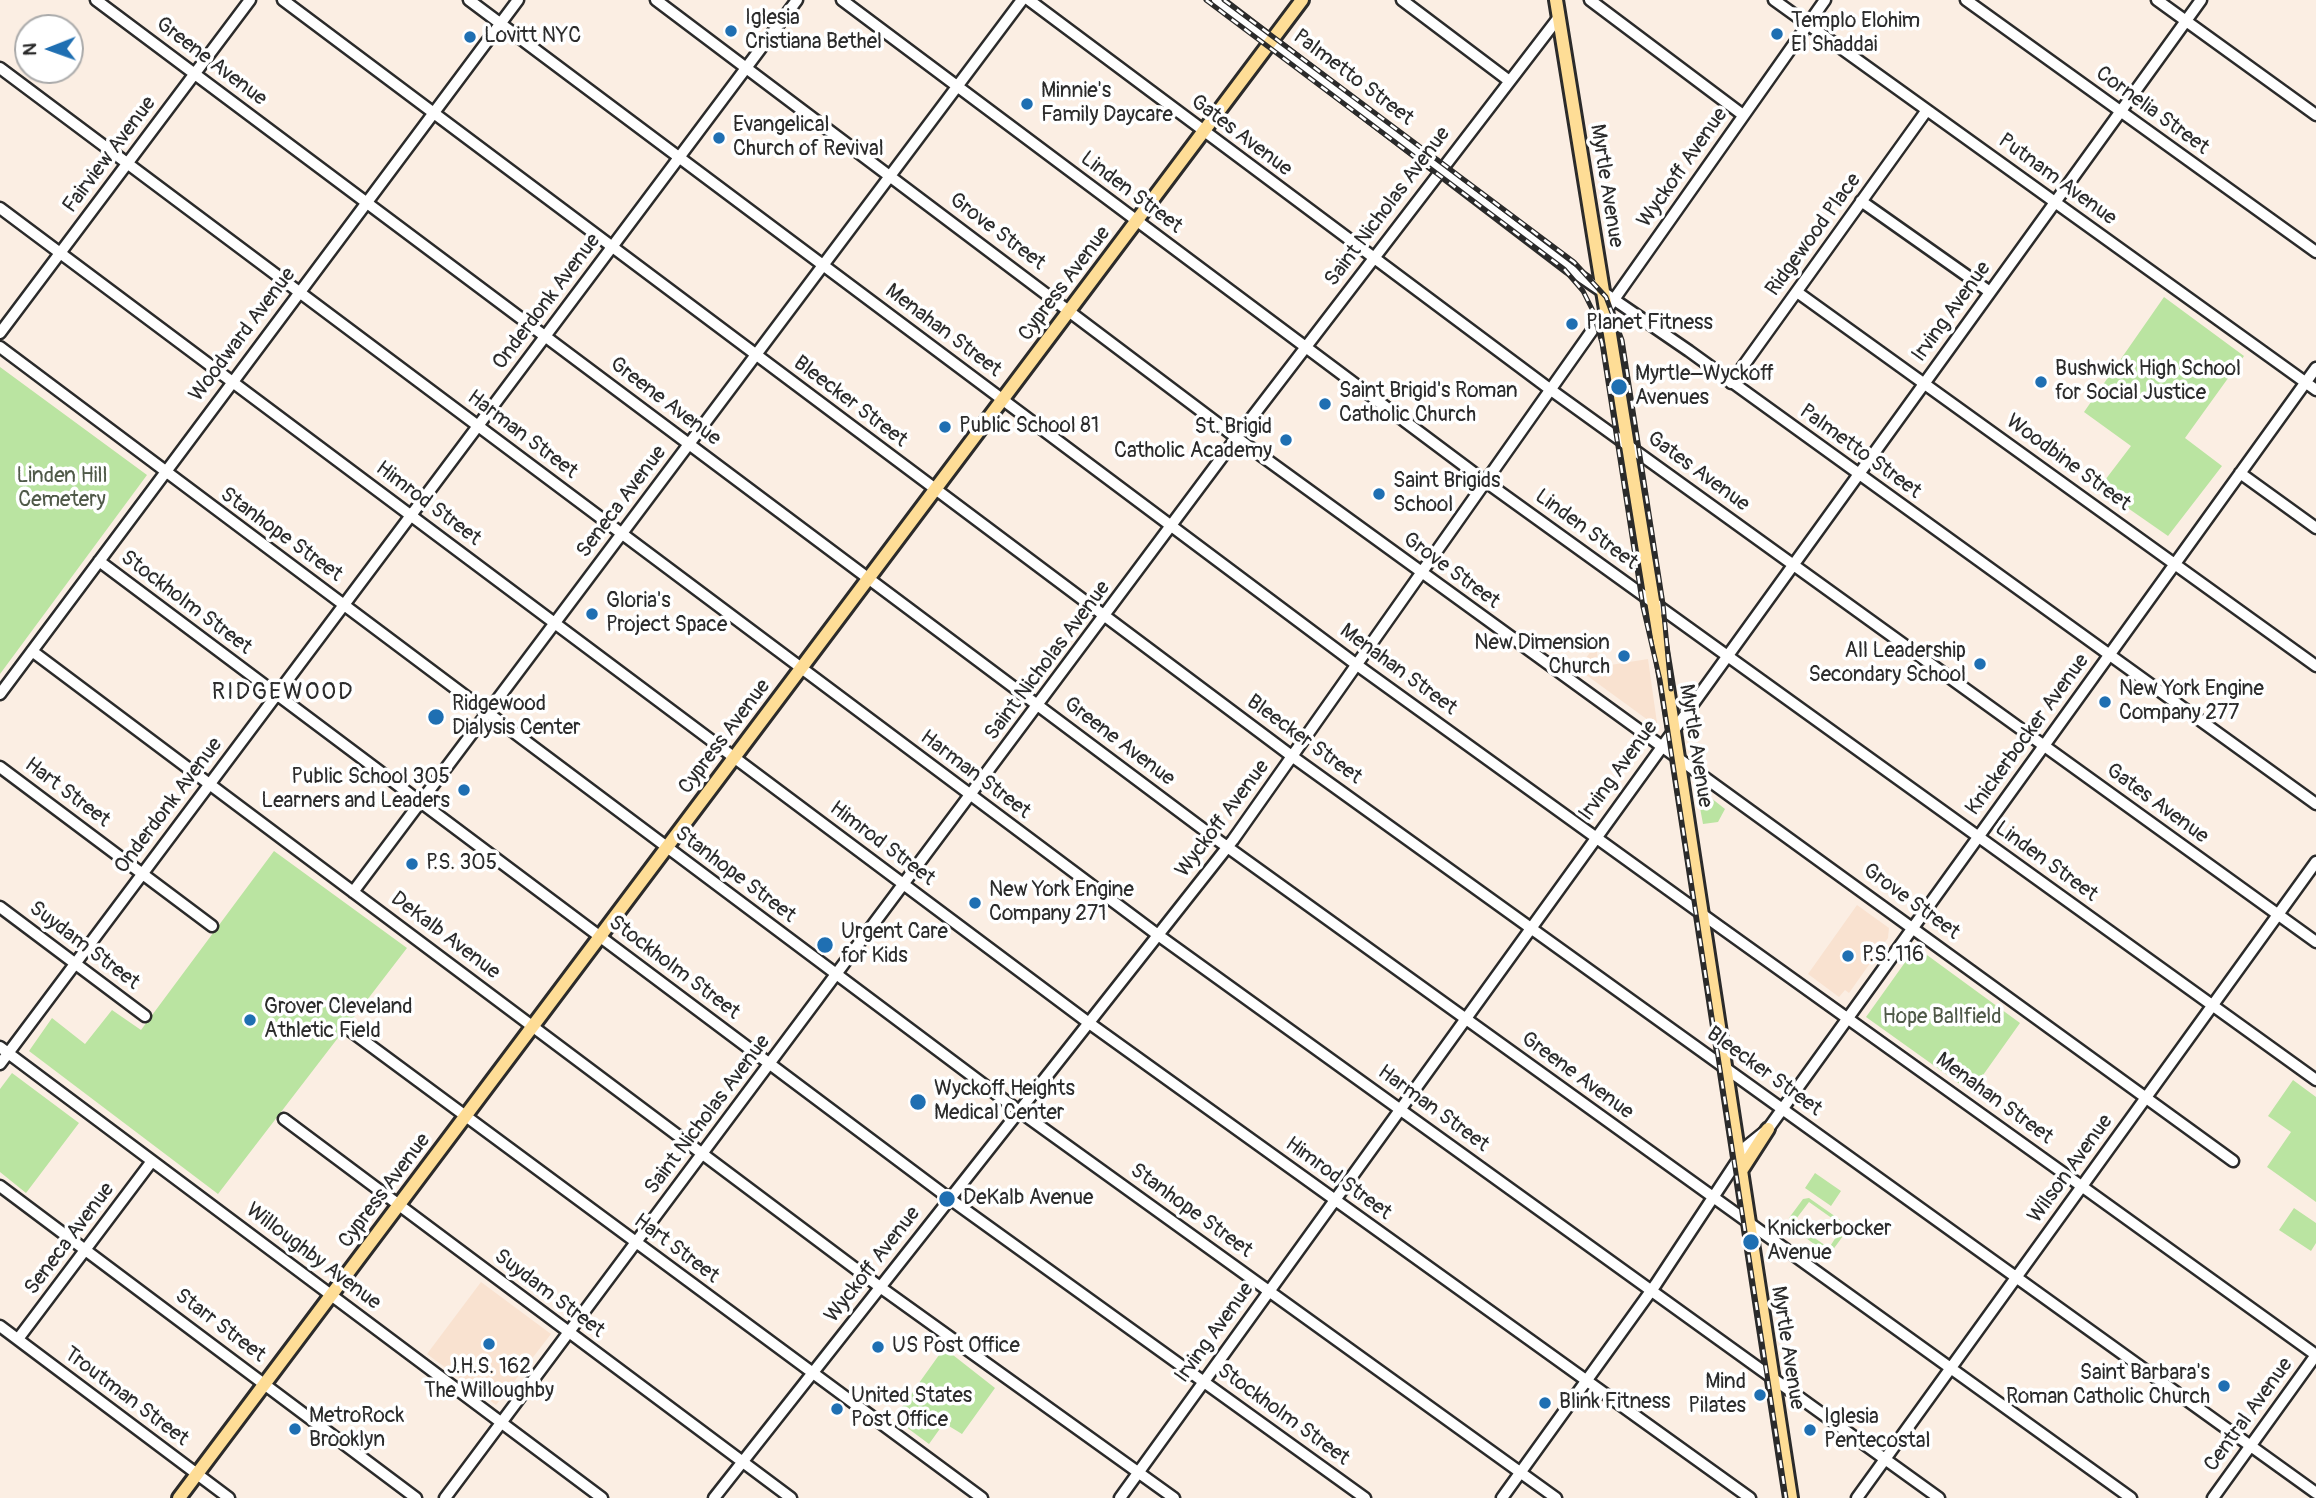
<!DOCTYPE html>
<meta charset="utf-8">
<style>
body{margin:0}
#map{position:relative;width:2316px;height:1498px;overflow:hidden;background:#fbeee3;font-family:Pangolin,sans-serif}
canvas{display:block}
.north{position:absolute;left:14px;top:14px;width:70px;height:70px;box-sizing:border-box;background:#fff;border:2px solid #aaa;border-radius:50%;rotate:269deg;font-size:19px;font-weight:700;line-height:28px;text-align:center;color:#2b2b2b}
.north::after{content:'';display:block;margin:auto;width:24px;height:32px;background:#1f6fb2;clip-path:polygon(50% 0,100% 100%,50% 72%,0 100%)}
</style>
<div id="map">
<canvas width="2316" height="1498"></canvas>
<div class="north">N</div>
</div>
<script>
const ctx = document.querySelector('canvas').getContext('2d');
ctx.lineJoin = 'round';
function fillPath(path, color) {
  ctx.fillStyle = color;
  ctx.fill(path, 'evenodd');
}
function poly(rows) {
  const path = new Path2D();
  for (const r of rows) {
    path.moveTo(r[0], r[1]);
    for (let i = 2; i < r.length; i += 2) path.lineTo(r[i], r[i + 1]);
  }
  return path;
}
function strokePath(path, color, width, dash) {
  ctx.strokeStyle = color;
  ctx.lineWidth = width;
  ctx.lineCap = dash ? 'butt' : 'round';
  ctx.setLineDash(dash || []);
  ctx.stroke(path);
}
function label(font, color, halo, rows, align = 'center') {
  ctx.font = font + ' Pangolin,sans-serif';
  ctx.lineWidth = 7;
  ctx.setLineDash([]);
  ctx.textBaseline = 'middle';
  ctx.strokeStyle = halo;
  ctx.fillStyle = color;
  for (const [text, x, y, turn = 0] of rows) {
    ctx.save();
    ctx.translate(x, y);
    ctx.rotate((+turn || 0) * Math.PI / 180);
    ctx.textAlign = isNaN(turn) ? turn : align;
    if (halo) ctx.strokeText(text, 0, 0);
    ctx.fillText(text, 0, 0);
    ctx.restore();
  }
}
fillPath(poly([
 [1596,644,1598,661,1603,661,1604,666,1648,659,1657,723,1652,723,1578,669],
 [1857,905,1889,928,1888,938,1849,993,1845,990,1839,997,1808,974],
 [481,1282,551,1334,496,1405,427,1354]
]), '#f9e2d0');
fillPath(poly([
 [2164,297,2244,356,2185,438,2222,466,2168,536,2099,488,2131,446,2084,412],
 [0,367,147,475,0,674],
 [1696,786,1725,809,1718,822,1703,824],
 [274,851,407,948,218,1194,29,1051,52,1018,85,1044,112,1010,141,1030],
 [1916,947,2020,1023,1971,1092,1866,1017],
 [12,1073,79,1123,26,1193,0,1172,0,1089],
 [2293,1080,2316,1097,2316,1202,2267,1167,2291,1132,2268,1116],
 [1815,1173,1841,1191,1831,1206,1805,1188],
 [1809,1198,1846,1224,1846,1232,1832,1251,1824,1251,1789,1226,1789,1218,1803,1199],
 [1809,1202,1843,1226,1829,1248,1793,1223],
 [2294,1208,2316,1223,2316,1243,2311,1251,2279,1230],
 [944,1348,995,1388,962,1434,944,1423,929,1444,894,1418]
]), '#bae4a1');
const minor = poly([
 [96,0,1219,841,2131,1498],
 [283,0,1293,757,2316,1493],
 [469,0,1357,665,1713,922,2073,1180,2316,1355,2213,1498],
 [656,0,1237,438,2233,1161],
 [842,0,1486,482,2316,1080],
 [1029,0,1551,390,2316,942],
 [1217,0,1568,268,1689,351,2316,804],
 [1402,0,1508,80],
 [1590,0,1743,115],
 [1774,0,2316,390],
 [1966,0,2316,252],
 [2157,0,2316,115],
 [0,68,1158,935,1939,1498],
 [1861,201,1990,292],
 [0,208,1089,1023,1750,1498],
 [1797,292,2316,666],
 [0,333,250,0],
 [0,347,1019,1111,1556,1498],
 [1731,383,1927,110],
 [2240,473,2316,528],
 [99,561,950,1199,1365,1498],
 [32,651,880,1287,1174,1498],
 [0,694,518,0],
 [0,767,212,926],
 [353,892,1022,0],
 [0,907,145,1016],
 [348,1029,982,1498],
 [0,1047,602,1498],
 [0,1064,797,0],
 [284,1119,791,1498],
 [0,1186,416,1498],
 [0,1326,229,1498],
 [18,1339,152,1161],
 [445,1498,1243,429,1559,17],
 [714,1498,1233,840,1825,0],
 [1120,1498,2201,0],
 [1502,1498,1656,1284,1747,1146,1768,1129,2316,368],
 [1857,1498,2316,862]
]);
const major = poly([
 [1556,0,1671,712,1791,1498],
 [1741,1171,1768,1129],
 [179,1498,1302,0]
]);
strokePath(minor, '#2b2b2b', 15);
strokePath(major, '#2b2b2b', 18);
strokePath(minor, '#fff', 10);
strokePath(major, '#fedd96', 12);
const rail = poly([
 [1206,0,1564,269,1583,291,1593,311,1602,343,1643,607,1660,680,1786,1498],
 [1224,0,1574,262,1606,297,1622,340,1663,604,1671,689]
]);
strokePath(rail, '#2b2b2b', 5);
strokePath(rail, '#fff', 2.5, [8]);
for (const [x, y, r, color] of [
 [731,31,7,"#1f6fb2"],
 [1777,34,7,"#1f6fb2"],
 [470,37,7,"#1f6fb2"],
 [1027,104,7,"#1f6fb2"],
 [719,138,7,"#1f6fb2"],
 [1572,324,7,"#1f6fb2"],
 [2041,382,7,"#1f6fb2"],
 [1619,387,9,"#1f6fb2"],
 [1325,404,7,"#1f6fb2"],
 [945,427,7,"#1f6fb2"],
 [1286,440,7,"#1f6fb2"],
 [1379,494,7,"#1f6fb2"],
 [592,614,7,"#1f6fb2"],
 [1624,656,7,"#1f6fb2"],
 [1980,664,7,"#1f6fb2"],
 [2105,702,7,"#1f6fb2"],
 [436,717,9,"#1f6fb2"],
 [464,790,7,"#1f6fb2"],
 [412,864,7,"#1f6fb2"],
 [975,903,7,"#1f6fb2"],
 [825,945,9,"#1f6fb2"],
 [1848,956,7,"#1f6fb2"],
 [250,1020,7,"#1f6fb2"],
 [918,1102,9,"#1f6fb2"],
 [947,1199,9,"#1f6fb2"],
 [1751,1242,9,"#1f6fb2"],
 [489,1344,7,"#1f6fb2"],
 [878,1347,7,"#1f6fb2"],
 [2224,1386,7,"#1f6fb2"],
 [1760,1395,7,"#1f6fb2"],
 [1545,1403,7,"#1f6fb2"],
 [837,1409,7,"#1f6fb2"],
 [295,1429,7,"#1f6fb2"],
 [1810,1430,7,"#1f6fb2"]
]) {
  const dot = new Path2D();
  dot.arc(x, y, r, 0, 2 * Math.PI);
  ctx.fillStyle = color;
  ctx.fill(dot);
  strokePath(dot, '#fff', 2.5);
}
label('21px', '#2b2b2b', '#fff', [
 ["Iglesia",745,19],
 ["Cristiana Bethel",745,43],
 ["Templo Elohim",1791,22],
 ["El Shaddai",1791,46],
 ["Lovitt NYC",484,37],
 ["Minnie's",1041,92],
 ["Family Daycare",1041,116],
 ["Evangelical",733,126],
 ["Church of Revival",733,150],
 ["Planet Fitness",1586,324],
 ["Bushwick High School",2055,370],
 ["for Social Justice",2055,394],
 ["Myrtle–Wyckoff",1635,375],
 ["Avenues",1635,399],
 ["Saint Brigid's Roman",1339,392],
 ["Catholic Church",1339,416],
 ["Public School 81",959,427],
 ["St. Brigid",1272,428,"right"],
 ["Catholic Academy",1272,452,"right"],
 ["Saint Brigids",1393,482],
 ["School",1393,506],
 ["Gloria's",606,602],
 ["Project Space",606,626],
 ["New Dimension",1610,644,"right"],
 ["Church",1610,668,"right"],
 ["All Leadership",1966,652,"right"],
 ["Secondary School",1966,676,"right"],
 ["New York Engine",2119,690],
 ["Company 277",2119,714],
 ["Ridgewood",452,705],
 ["Dialysis Center",452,729],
 ["Public School 305",450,778,"right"],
 ["Learners and Leaders",450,802,"right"],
 ["P.S. 305",426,864],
 ["New York Engine",989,891],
 ["Company 271",989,915],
 ["Urgent Care",841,933],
 ["for Kids",841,957],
 ["P.S. 116",1862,956],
 ["Grover Cleveland",264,1008],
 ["Athletic Field",264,1032],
 ["Wyckoff Heights",934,1090],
 ["Medical Center",934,1114],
 ["DeKalb Avenue",963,1199],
 ["Knickerbocker",1767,1230],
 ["Avenue",1767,1254],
 ["US Post Office",892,1347],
 ["J.H.S. 162",489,1368,"center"],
 ["The Willoughby",489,1392,"center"],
 ["Saint Barbara's",2210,1374,"right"],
 ["Roman Catholic Church",2210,1398,"right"],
 ["Mind",1746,1383,"right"],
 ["Pilates",1746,1407,"right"],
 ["United States",851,1397],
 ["Post Office",851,1421],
 ["Blink Fitness",1559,1403],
 ["MetroRock",309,1417],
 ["Brooklyn",309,1441],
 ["Iglesia",1824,1418],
 ["Pentecostal",1824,1442]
], 'left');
label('21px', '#2b2b2b', '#fff', [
 ["Greene Avenue",211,62,37],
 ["Palmetto Street",1353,78,37],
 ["Cornelia Street",2152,111,36],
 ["Gates Avenue",1241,136,37],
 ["Fairview Avenue",110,155,-53],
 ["Wyckoff Avenue",1683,168,-55],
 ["Putnam Avenue",2057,180,36],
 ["Myrtle Avenue",1606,186,81],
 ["Linden Street",1131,193,37],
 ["Saint Nicholas Avenue",1388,207,-53],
 ["Grove Street",997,232,37],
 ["Ridgewood Place",1814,235,-54],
 ["Cypress Avenue",1065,284,-53],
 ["Onderdonk Avenue",547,302,-53],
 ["Irving Avenue",1952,312,-54],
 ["Menahan Street",943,331,37],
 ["Woodward Avenue",243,335,-53],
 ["Greene Avenue",665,402,37],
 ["Bleecker Street",850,402,37],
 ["Harman Street",522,435,37],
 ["Palmetto Street",1860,452,36],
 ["Woodbine Street",2068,463,36],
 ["Gates Avenue",1698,472,36],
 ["Seneca Avenue",622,502,-53],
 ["Himrod Street",428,504,37],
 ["Linden Street",1586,530,36],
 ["Stanhope Street",281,535,36],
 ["Grove Street",1451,571,36],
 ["Stockholm Street",186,603,37],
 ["Saint Nicholas Avenue",1048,661,-53],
 ["Menahan Street",1398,670,36],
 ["Knickerbocker Avenue",2028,735,-54],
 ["Cypress Avenue",725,737,-53],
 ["Bleecker Street",1304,740,36],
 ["Greene Avenue",1119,742,37],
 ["Myrtle Avenue",1695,746,81],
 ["Irving Avenue",1619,771,-54],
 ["Harman Street",975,775,37],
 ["Hart Street",67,793,37],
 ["Gates Avenue",2157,804,36],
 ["Onderdonk Avenue",169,806,-53],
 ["Wyckoff Avenue",1223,819,-53],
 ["Himrod Street",882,844,37],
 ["Linden Street",2046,862,36],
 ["Stanhope Street",735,875,37],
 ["Grove Street",1911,902,36],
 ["DeKalb Avenue",445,936,37],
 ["Suydam Street",84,946,37],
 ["Stockholm Street",674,968,37],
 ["Bleecker Street",1764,1072,36],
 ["Greene Avenue",1577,1076,36],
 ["Menahan Street",1994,1099,36],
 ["Harman Street",1433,1109,36],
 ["Saint Nicholas Avenue",708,1115,-53],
 ["Wilson Avenue",2071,1169,-54],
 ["Himrod Street",1338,1179,36],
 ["Cypress Avenue",385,1191,-53],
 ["Stanhope Street",1191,1211,36],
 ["Seneca Avenue",70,1239,-53],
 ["Hart Street",676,1249,37],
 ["Willoughby Avenue",313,1257,37],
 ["Wyckoff Avenue",873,1265,-52],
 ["Suydam Street",549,1294,37],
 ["Starr Street",220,1326,37],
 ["Irving Avenue",1215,1333,-54],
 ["Myrtle Avenue",1787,1348,81],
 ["Troutman Street",126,1397,37],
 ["Stockholm Street",1283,1415,36],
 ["Central Avenue",2249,1415,-54]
]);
label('21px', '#4f5948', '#fff', [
 ["Linden Hill",62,477],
 ["Cemetery",62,501],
 ["Hope Ballfield",1942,1018]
]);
ctx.letterSpacing = '2px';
label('23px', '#2b2b2b', '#fff', [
 ["RIDGEWOOD",283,693]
]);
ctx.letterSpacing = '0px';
</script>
